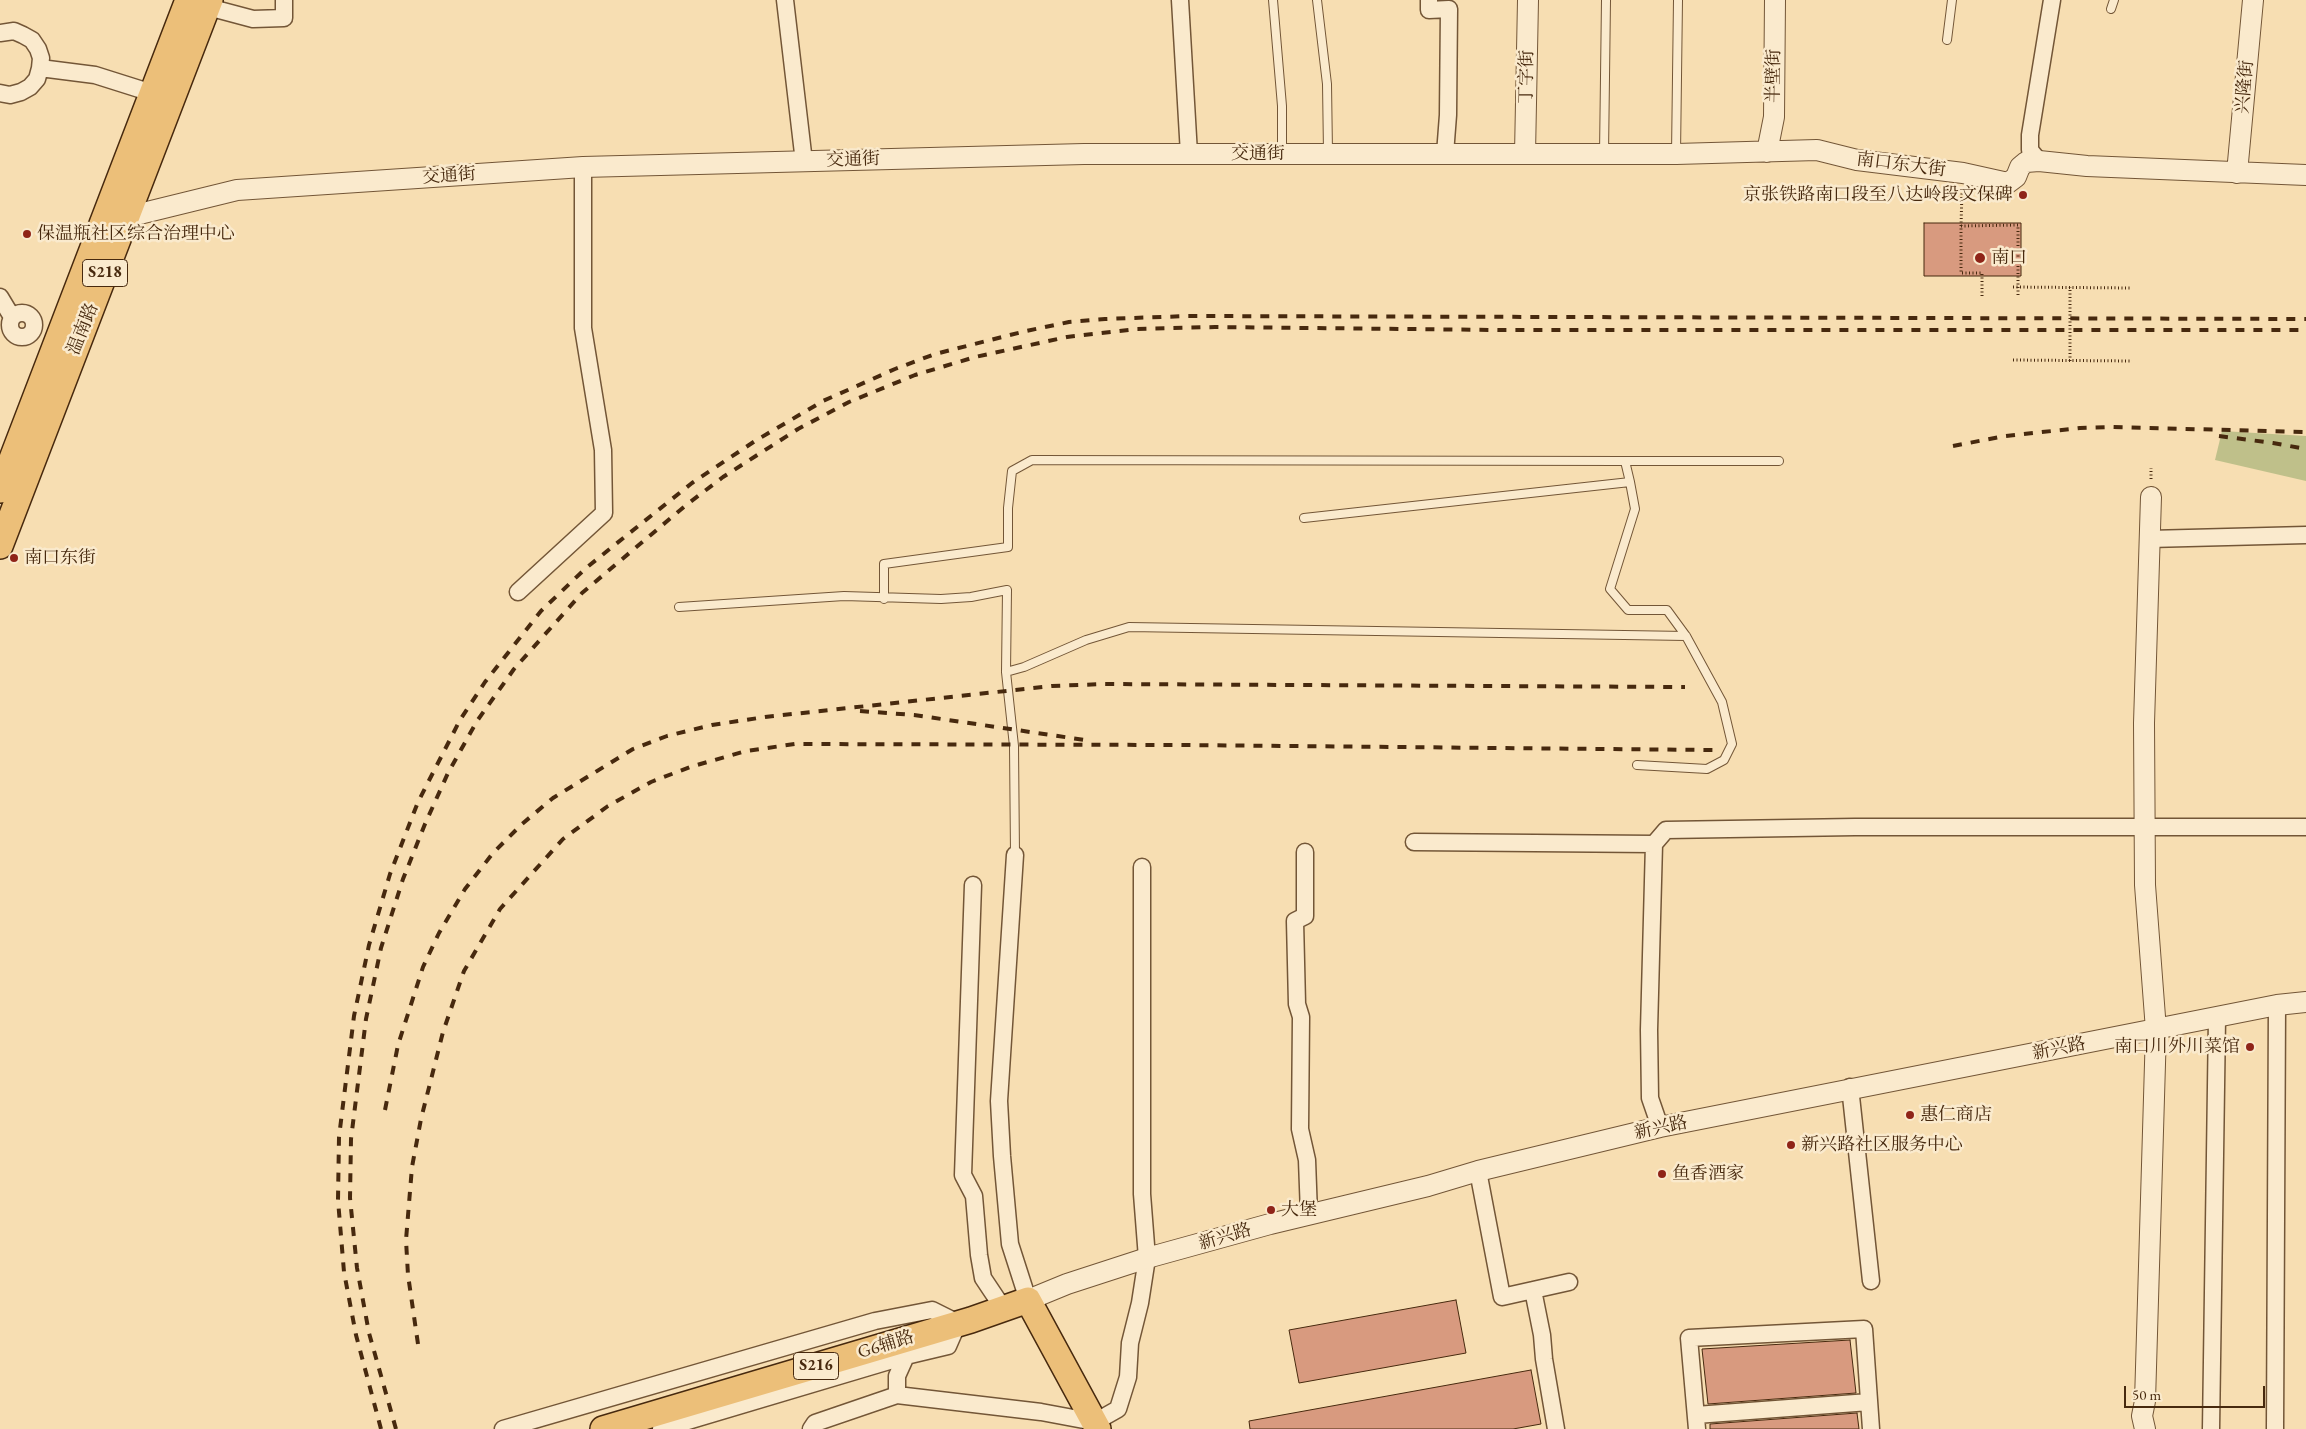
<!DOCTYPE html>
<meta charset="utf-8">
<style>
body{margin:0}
#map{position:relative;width:2306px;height:1429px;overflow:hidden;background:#f7deb2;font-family:"EB Garamond",serif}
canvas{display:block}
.scale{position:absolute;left:2124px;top:1386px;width:141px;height:22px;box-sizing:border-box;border:2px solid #47290e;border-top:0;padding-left:6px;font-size:15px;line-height:18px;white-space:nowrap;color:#47290e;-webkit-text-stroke:4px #faeacd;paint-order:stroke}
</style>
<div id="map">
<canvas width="2306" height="1429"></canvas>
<div class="scale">50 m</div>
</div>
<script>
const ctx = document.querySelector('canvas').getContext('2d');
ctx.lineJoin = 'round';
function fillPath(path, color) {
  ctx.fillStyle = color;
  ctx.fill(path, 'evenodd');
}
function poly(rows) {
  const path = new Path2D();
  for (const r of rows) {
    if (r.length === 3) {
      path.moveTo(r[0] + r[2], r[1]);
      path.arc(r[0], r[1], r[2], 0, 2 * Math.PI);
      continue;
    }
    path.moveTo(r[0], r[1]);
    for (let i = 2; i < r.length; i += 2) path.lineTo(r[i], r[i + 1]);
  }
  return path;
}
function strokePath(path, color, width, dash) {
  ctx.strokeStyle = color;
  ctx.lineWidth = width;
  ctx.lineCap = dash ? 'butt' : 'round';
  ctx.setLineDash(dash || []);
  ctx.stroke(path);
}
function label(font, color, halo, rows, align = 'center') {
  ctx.font = font + ' "EB Garamond","Noto Serif SC",serif';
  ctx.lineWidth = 5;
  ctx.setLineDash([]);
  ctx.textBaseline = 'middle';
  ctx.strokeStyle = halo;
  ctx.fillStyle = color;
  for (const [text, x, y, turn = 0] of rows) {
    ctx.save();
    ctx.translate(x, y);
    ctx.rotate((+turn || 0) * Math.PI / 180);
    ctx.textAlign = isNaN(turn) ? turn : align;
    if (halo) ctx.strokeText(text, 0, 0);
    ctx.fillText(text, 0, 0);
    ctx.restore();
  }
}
fillPath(poly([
 [2222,431,2306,436,2306,481,2215,460]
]), '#bfc08a');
const building = poly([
 [1924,223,2021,223,2021,276,1924,276,1924,223],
 [1456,1300,1466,1353,1299,1383,1289,1330,1456,1300],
 [1850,1340,1856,1393,1708,1404,1702,1349,1850,1340],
 [1531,1370,1541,1424,1513,1429,1250,1429,1249,1421,1531,1370],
 [1857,1413,1859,1429,1710,1429,1710,1424,1857,1413]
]);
fillPath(building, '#d89a7f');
strokePath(building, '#47290e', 1);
const service = poly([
 [1273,0,1282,106,1282,154],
 [1317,0,1327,84,1328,152],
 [2111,9,2114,0],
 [1947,40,1952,0],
 [1604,154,1606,0],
 [1676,154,1678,0],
 [1630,482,1625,461,1779,461],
 [1304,518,1630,482,1635,509,1610,589,1628,610,1667,610,1686,636,1722,702,1732,744,1724,760,1707,769,1637,765],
 [884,599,884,564,1008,547,1008,508,1012,471,1032,460,1625,461],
 [679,607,844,596,941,599,971,597,1007,590,1006,672,1014,746,1015,855],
 [1006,672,1024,667,1086,640,1129,627,1686,636]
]);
const minor = poly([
 [785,0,804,162],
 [1180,0,1189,154],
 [1429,0,1429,10,1449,9,1448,115,1445,154],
 [208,7,253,19,284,18,284,0],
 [0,33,14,31,23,35,32,40,38,49,41,58,40,68,37,79,30,87,21,92,10,95,0,93],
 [40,68,95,75,152,93],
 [2039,161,2030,150,2030,135,2052,0],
 [0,297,12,317],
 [22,325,12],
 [2149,539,2306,535],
 [518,592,604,513,603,450,583,328,583,167],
 [1414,842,1654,844,1666,830,1855,827,2306,827],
 [1654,844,1649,1030,1650,1098,1660,1127],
 [1305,852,1305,916,1295,921,1297,1004,1301,1017,1300,1129,1307,1160,1309,1214],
 [1015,855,999,1101,1002,1156,1010,1244,1028,1300],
 [973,885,963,1175,974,1196,979,1255,983,1278,1003,1308],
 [1850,1087,1871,1281],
 [1478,1171,1502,1297,1569,1282],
 [1533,1290,1542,1335,1544,1359,1556,1429],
 [897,1395,897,1376,906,1356],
 [1696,1415,1869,1402],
 [503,1429,875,1321,932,1310,958,1323,948,1346,906,1356,661,1429],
 [811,1429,815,1423,897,1395,1041,1412,1095,1422,1118,1409,1128,1377,1130,1343,1140,1303,1147,1258,1142,1194,1142,867],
 [1697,1429,1689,1338,1864,1329,1871,1429],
 [2211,1429,2217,1018],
 [2275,1429,2277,1005]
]);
const tertiary = poly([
 [1767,152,1774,117,1775,0],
 [1525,154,1528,0],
 [2237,173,2253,0],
 [115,213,127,217,237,190,583,167,1084,154,1676,154,1817,150,1857,160,1963,173,2008,183,2016,177,2020,167,2026,162,2039,161,2087,166,2306,175],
 [1028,1300,1067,1284,1147,1258,1270,1224,1428,1186,1478,1171,1660,1127,2277,1005,2306,1002],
 [2145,1429,2142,1416,2145,1401,2156,1030,2145,885,2144,723,2151,497]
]);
const primary = poly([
 [0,490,188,0],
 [0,546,210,0],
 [603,1429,971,1320,1028,1300,1098,1429]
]);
strokePath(service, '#735637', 10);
strokePath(minor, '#735637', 19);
strokePath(tertiary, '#735637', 22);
strokePath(primary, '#47290e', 28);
strokePath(poly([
 [1961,226,1962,191],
 [1982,296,1982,273,1961,273,1961,226,2018,225,2018,296],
 [2013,360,2132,361],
 [2151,479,2151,468]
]), '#47290e', 3, [1, 2.5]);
strokePath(service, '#faeacd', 8);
strokePath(minor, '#faeacd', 16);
strokePath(tertiary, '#faeacd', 20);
strokePath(primary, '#ecbf79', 25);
strokePath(poly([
 [2219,436,2273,443,2306,449],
 [1953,446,2005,436,2080,428,2111,427,2306,432],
 [860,711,914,715,1085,740],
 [385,1110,398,1045,423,967,439,933,465,889,493,853,522,824,553,798,633,749,667,736,712,725,765,717,1052,686,1105,684,1685,687],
 [418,1344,408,1275,406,1240,412,1167,421,1119,443,1032,464,971,500,909,563,839,608,806,651,782,690,767,746,751,795,744,1179,745,1715,750],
 [381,1429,356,1335,344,1272,338,1200,339,1137,354,1016,369,945,390,874,418,802,460,720,485,682,541,611,586,568,692,483,755,441,823,401,895,369,935,354,1026,331,1069,322,1105,319,1188,316,2306,319],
 [396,1429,369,1333,357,1268,350,1198,351,1139,366,1019,381,948,403,879,425,824,448,773,477,721,514,669,582,593,685,506,723,477,798,429,849,402,915,375,975,357,1067,337,1137,329,1215,327,1500,330,2306,330]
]), '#47290e', 4, [9, 9]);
strokePath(poly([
 [2013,287,2132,288],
 [2070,361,2070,287]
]), '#47290e', 3, [1, 2.5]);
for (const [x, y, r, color] of [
 [2023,195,5,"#8f2418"],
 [27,234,5,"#8f2418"],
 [1980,258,6,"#8f2418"],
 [14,558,5,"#8f2418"],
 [2250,1047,5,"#8f2418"],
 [1910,1115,5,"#8f2418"],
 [1791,1145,5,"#8f2418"],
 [1662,1174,5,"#8f2418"],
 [1271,1210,5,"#8f2418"]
]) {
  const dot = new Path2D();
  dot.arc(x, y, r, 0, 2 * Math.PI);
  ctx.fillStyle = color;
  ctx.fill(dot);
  strokePath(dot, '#faeacd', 2);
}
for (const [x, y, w] of [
 [105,273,45],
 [816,1366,45]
]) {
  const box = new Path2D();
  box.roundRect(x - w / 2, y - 13.5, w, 27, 4);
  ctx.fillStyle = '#faeacd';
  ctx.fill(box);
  strokePath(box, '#47290e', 1);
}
label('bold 16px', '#47290e', null, [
 ["S218",105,273],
 ["S216",816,1366]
]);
label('18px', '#47290e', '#faeacd', [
 ["半壁街",1774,76,-89],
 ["丁字街",1527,77,-89],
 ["兴隆街",2245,87,-85],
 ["交通街",1258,154],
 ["交通街",853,160,-2],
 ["南口东大街",1901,165,7],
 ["交通街",449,176,-4],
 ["温南路",83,329,-68],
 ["新兴路",2059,1049,-11],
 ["新兴路",1661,1128,-12],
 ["新兴路",1225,1237,-16],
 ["G6辅路",886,1345,-17]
]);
label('18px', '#47290e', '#faeacd', [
 ["京张铁路南口段至八达岭段文保碑",2013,195,"right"],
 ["保温瓶社区综合治理中心",37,234],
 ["南口",1991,258],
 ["南口东街",24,558],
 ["南口川外川菜馆",2240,1047,"right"],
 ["惠仁商店",1920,1115],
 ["新兴路社区服务中心",1801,1145],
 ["鱼香酒家",1672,1174],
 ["大堡",1281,1210]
], 'left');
</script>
